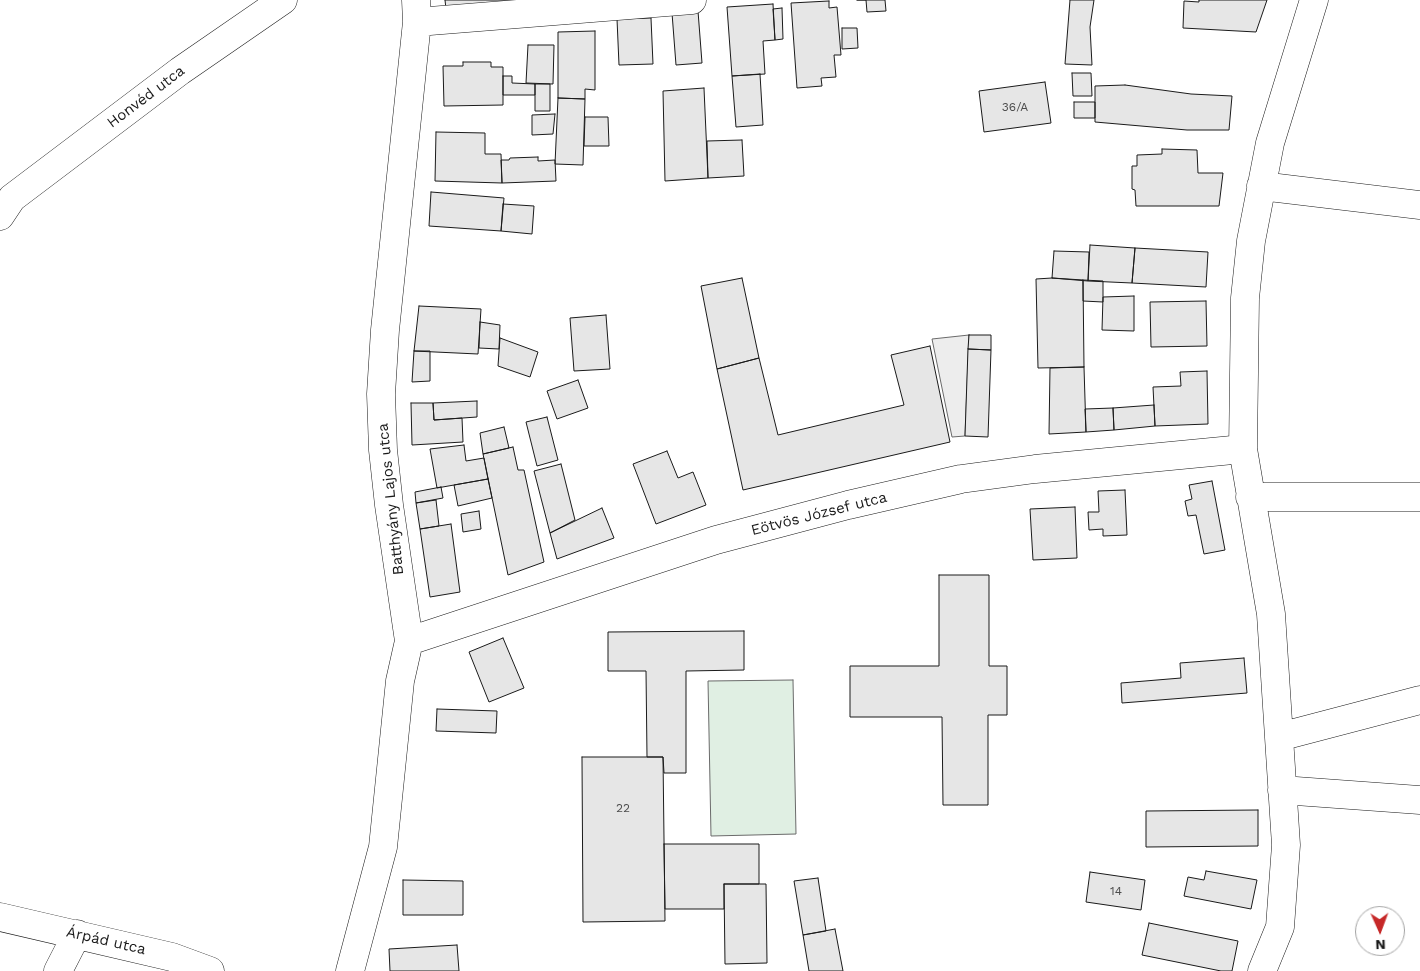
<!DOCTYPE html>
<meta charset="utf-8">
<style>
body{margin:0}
#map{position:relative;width:1420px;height:971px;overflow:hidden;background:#fff;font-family:"Work Sans",sans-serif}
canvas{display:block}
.north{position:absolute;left:1355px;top:906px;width:50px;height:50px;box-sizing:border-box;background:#fff;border:1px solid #a3a3a3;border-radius:50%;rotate:178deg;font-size:14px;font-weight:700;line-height:20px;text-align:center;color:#1a1a1a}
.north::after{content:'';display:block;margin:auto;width:18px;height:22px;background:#c62828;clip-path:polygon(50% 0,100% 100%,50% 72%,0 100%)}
</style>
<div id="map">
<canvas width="1420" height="971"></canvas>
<div class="north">N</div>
</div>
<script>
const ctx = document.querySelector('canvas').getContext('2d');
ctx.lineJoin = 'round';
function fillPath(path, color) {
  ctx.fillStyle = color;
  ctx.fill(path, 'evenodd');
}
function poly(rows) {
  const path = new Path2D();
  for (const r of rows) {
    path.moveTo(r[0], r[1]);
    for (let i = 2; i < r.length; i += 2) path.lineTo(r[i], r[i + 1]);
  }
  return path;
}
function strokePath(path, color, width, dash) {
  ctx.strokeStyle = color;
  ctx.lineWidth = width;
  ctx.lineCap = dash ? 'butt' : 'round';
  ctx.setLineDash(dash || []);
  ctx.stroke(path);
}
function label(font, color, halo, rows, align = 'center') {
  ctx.font = font + ' "Work Sans",sans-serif';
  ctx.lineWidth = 4;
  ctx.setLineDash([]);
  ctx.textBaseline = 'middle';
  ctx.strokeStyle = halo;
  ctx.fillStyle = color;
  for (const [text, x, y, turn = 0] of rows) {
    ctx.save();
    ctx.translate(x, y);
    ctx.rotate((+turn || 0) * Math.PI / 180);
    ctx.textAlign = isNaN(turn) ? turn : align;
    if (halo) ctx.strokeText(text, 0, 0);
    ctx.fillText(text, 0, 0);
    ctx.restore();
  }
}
const green = poly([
 [793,680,796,834,711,836,708,681,793,680]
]);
fillPath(green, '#e0efe3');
strokePath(green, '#6a6a6a', 1);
const parking = poly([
 [969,335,965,436,952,437,932,339,969,335]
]);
fillPath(parking, '#ededed');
strokePath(parking, '#6a6a6a', 1);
const building = poly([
 [445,0,544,0,446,9,445,0],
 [857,0,885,0,886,11,867,12,866,0,857,0],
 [1070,0,1094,0,1090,27,1092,65,1065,64,1070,0],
 [1199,0,1267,0,1256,32,1183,28,1184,1,1199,2,1199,0],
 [829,1,829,8,837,7,841,55,834,55,836,77,821,78,822,86,797,88,791,3,829,1],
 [773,4,775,40,763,41,765,74,732,76,727,7,773,4],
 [782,8,783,39,775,40,773,9,782,8],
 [698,11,702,63,676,65,672,13,698,11],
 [651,18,653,64,619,65,617,19,651,18],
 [842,28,857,28,858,48,842,49,842,28],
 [595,31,595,90,585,89,585,99,558,98,558,32,595,31],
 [528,45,554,45,553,84,526,83,528,45],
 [463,62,491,62,491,67,503,67,503,105,444,106,443,66,463,66,463,62],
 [1072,73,1091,73,1092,96,1073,96,1072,73],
 [760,74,763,125,736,127,732,76,760,74],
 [503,76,512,76,512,83,535,84,535,95,503,95,503,76],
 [1045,82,1051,123,984,132,979,91,1045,82],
 [535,84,550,84,550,111,535,111,535,84],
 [1125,85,1191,94,1232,96,1229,130,1187,130,1095,122,1095,86,1125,85],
 [704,88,708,178,665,181,663,91,704,88],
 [558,98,585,99,583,165,555,164,558,98],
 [1074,102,1095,102,1095,118,1074,118,1074,102],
 [555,114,553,134,532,135,532,115,555,114],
 [585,117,608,117,609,146,584,146,585,117],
 [436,132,485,133,485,154,501,154,502,183,435,181,436,132],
 [742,140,744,176,708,178,707,141,742,140],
 [1162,149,1197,150,1198,173,1223,173,1219,206,1136,206,1135,190,1132,189,1132,166,1137,166,1137,155,1162,154,1162,149],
 [538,157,538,161,555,160,556,181,502,183,501,160,509,160,510,158,538,157],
 [431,192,504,198,501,231,429,226,431,192],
 [503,204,534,206,532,234,501,231,503,204],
 [1090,245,1135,248,1132,283,1088,281,1090,245],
 [1135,248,1208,252,1206,287,1132,283,1135,248],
 [1054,251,1089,252,1088,281,1052,278,1054,251],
 [742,278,759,358,717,369,701,286,742,278],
 [1052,278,1083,280,1084,367,1038,368,1036,279,1052,278],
 [1083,280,1103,281,1103,302,1083,301,1083,280],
 [1134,296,1134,331,1102,330,1103,297,1134,296],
 [1206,301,1207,346,1151,347,1150,302,1206,301],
 [419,306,481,309,478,354,414,351,419,306],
 [606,315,610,369,574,371,570,318,606,315],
 [480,322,500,325,499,349,479,348,480,322],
 [969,335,991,335,991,350,968,349,969,335],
 [500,338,538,352,530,377,498,366,500,338],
 [930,346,950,442,743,490,717,369,759,358,778,435,904,405,891,355,930,346],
 [968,349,991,350,988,437,965,436,968,349],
 [414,351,430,351,430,381,412,382,414,351],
 [1084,367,1086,432,1049,434,1050,368,1084,367],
 [1207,371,1208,424,1155,426,1153,387,1181,386,1180,372,1207,371],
 [578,380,588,408,557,419,547,391,578,380],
 [477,401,477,417,434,420,433,403,477,401],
 [411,403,433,403,434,420,462,418,463,442,412,445,411,403],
 [1154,405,1155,426,1114,430,1113,408,1154,405],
 [1113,408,1114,430,1086,432,1085,409,1113,408],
 [547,417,558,460,537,466,526,422,547,417],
 [504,427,509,448,483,454,480,433,504,427],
 [464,445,466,461,484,458,488,479,437,488,430,449,464,445],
 [513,447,518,470,524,470,544,562,508,575,483,454,513,447],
 [667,451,678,478,693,472,706,505,656,524,633,464,667,451],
 [561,464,575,520,550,533,534,471,561,464],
 [488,479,492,498,458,506,454,485,488,479],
 [1212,481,1225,550,1204,554,1196,515,1188,516,1185,501,1192,499,1189,485,1212,481],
 [441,487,443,498,416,503,415,492,441,487],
 [1125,490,1127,535,1103,536,1103,529,1089,530,1088,512,1099,512,1098,491,1125,490],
 [436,500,439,526,420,529,416,503,436,500],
 [1075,507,1077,558,1033,560,1030,509,1075,507],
 [602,508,614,538,557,559,550,533,602,508],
 [479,511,481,529,463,532,461,514,479,511],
 [451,524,460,592,430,597,420,529,451,524],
 [939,575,989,575,989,666,1007,666,1007,715,988,715,988,805,943,805,942,717,850,717,850,666,939,666,939,575],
 [744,631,744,670,686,671,686,773,664,773,663,757,647,757,646,671,608,671,608,632,744,631],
 [503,638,524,688,489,702,469,652,503,638],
 [1244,658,1247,693,1122,703,1121,683,1181,678,1180,663,1244,658],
 [437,709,497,711,496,733,436,731,437,709],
 [582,757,663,757,665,921,583,922,582,757],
 [1258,810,1258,846,1146,847,1146,811,1258,810],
 [664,844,759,844,759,884,724,884,724,909,665,909,664,844],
 [1206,871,1257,880,1251,909,1184,896,1188,877,1204,880,1206,871],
 [1090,872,1145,880,1141,910,1086,902,1090,872],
 [818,878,826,931,803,935,794,881,818,878],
 [403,880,463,881,463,915,403,915,403,880],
 [724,884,766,884,767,963,725,964,724,884],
 [1149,923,1238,941,1232,971,1221,971,1142,955,1149,923],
 [835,929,843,971,809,971,803,935,835,929],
 [457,945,459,971,390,971,389,949,457,945]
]);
fillPath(building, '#e6e6e6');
strokePath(building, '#1a1a1a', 1);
const minor = poly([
 [417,22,692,0],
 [1261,186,1420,205],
 [0,216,12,198,180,71,283,0],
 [1250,497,1420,497],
 [409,641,716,540,848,505,961,479,1035,469,1243,449],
 [1279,737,1420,700],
 [1282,790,1420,800],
 [0,917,172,957,210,971],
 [58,971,77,934],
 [350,971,383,847,400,681,409,641,389,505,383,450,381,394,385,330,417,22,416,0],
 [1262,971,1280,927,1286,845,1271,614,1243,449,1245,298,1251,241,1270,143,1314,0]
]);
strokePath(minor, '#1a1a1a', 29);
strokePath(minor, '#fff', 28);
label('12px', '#4d4d4d', null, [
 ["36/A",1015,107],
 ["22",623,808],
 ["14",1116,891]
]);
label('15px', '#1a1a1a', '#fff', [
 ["Honvéd utca",146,97,-37],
 ["Batthyány Lajos utca",391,499,-96],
 ["Eötvös József utca",819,514,-14],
 ["Árpád utca",106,941,13]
]);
</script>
